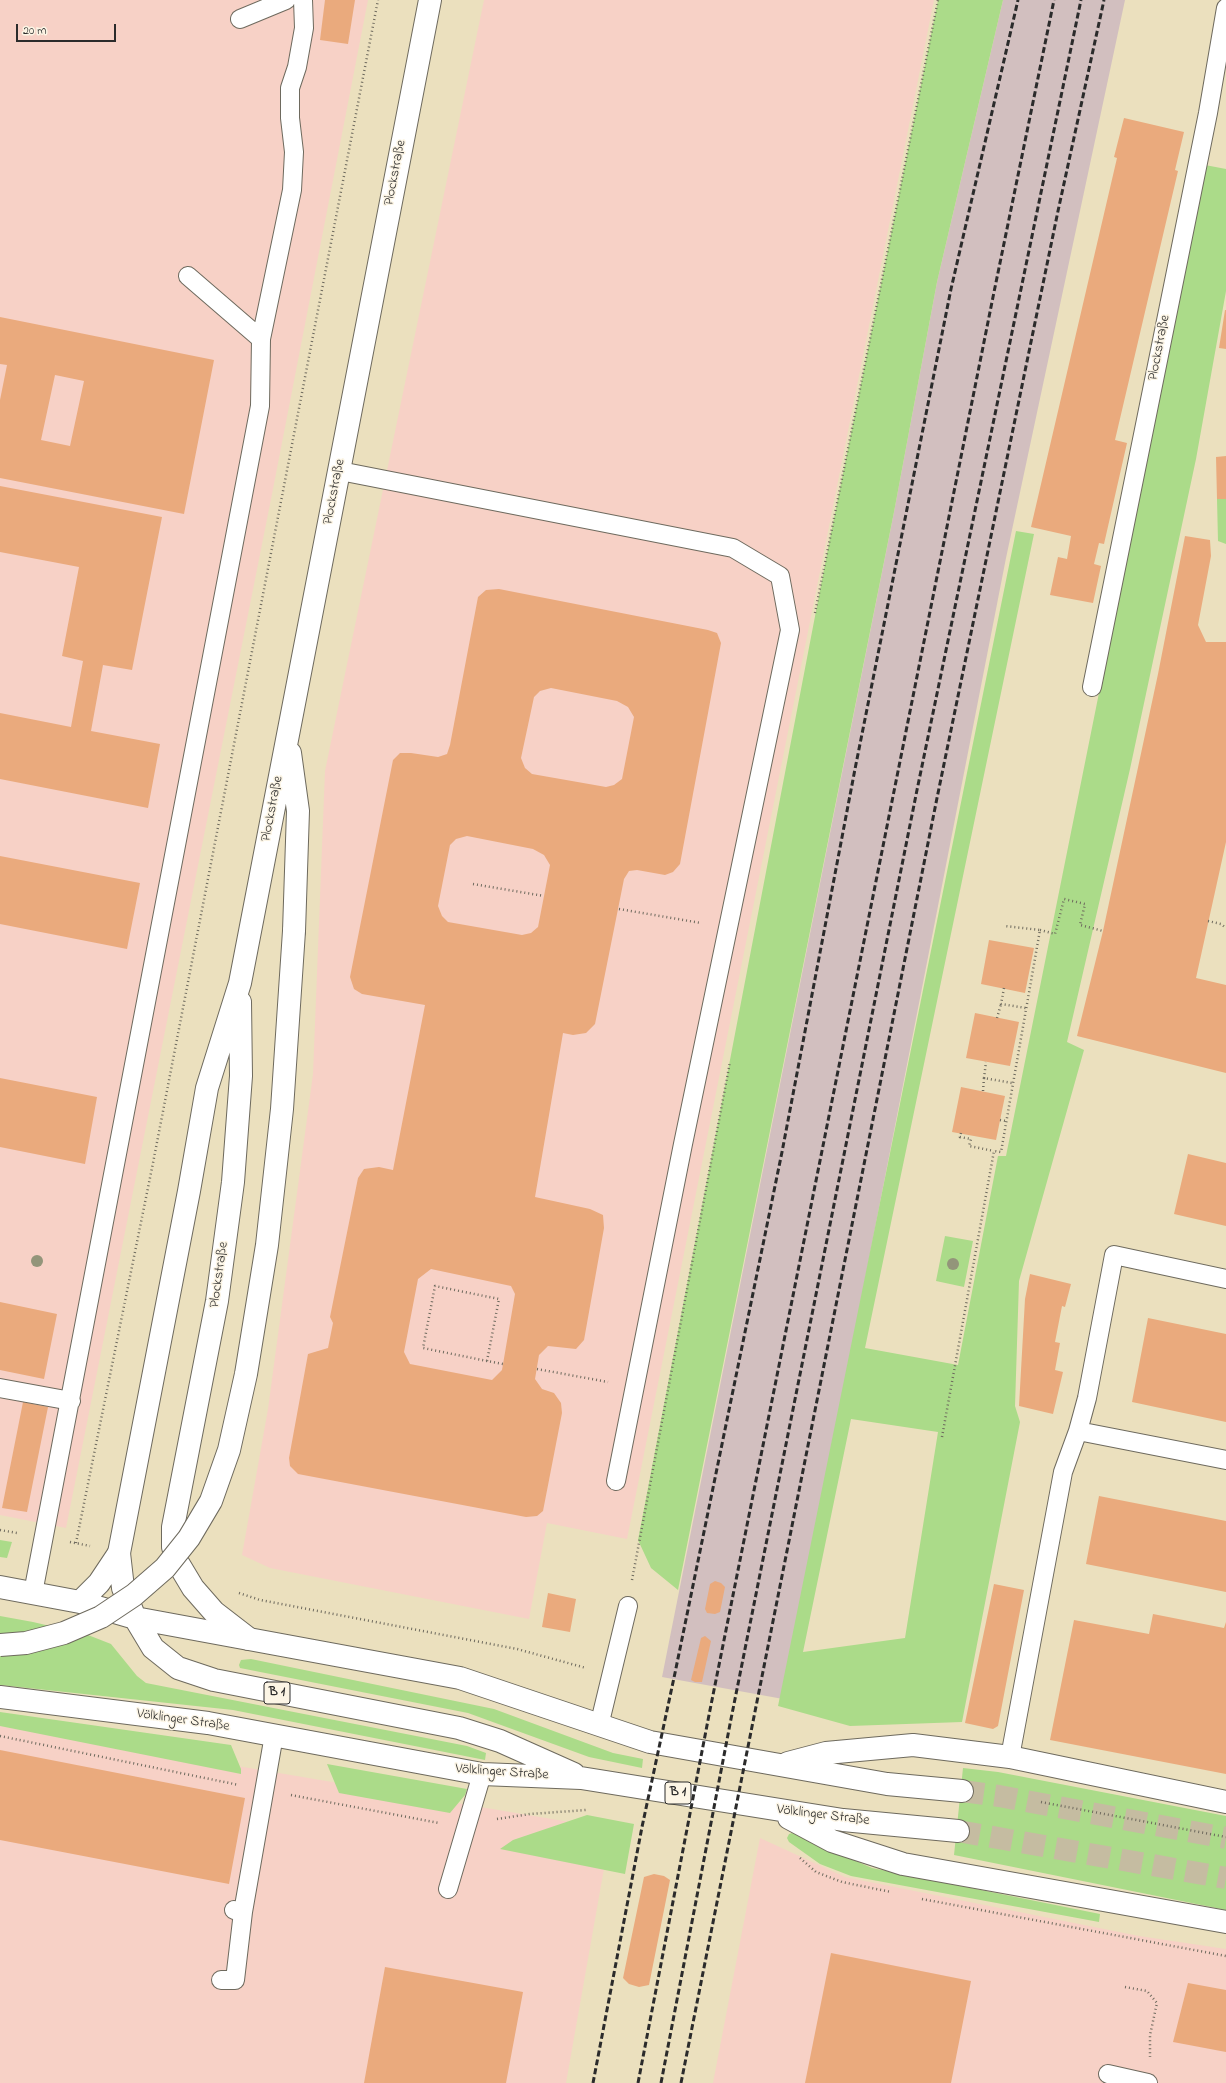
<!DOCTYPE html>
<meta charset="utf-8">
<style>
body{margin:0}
#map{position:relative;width:1226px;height:2083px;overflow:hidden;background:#ebe0be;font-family:"Indie Flower",sans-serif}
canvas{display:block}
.scale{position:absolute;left:16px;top:24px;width:100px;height:18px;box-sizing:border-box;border:2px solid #2b2b2b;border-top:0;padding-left:5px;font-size:12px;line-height:14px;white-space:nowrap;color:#2b2b2b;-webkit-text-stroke:3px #fcf5e5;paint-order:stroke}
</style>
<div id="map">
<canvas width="1226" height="2083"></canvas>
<div class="scale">20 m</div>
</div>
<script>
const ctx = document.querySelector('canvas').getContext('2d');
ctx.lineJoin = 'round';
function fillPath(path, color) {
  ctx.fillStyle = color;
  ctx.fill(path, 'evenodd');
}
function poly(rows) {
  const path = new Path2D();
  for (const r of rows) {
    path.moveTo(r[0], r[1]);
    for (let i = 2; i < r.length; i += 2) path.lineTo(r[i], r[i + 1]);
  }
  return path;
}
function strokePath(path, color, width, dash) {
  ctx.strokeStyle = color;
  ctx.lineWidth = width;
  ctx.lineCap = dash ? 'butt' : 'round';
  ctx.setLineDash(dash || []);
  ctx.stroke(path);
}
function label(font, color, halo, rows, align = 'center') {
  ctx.font = font + ' "Indie Flower",sans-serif';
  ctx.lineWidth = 3;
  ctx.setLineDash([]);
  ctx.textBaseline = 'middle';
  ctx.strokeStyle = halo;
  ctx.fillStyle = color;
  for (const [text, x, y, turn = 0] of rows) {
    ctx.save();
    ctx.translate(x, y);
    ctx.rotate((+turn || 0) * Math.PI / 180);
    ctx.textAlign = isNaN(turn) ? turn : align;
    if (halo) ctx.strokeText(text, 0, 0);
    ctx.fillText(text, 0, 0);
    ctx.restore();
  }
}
fillPath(poly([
 [0,0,368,0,272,494,66,1528,0,1515],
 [484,0,934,0,627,1539,547,1523,529,1619,270,1568,242,1555,268,1409,313,1074,325,771],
 [0,1726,611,1829,566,2083,0,2083],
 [760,1838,845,1877,1139,1936,1226,1949,1226,2083,713,2083]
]), '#f7d1c6');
fillPath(poly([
 [1003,0,1125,0,1006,558,783,1699,662,1677,894,512,937,282]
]), '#d2bfbf');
fillPath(poly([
 [938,0,1003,0,937,282,894,512,678,1590,651,1568,638,1540,830,538],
 [1205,165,1226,169,1226,291,1196,459,1130,769,1067,1042,1084,1050,1019,1281,1015,1406,1020,1422,962,1722,850,1726,778,1706,1016,531,1034,534,865,1348,958,1365,998,1156,1006,1156],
 [851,1419,938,1432,905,1638,803,1652],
 [1217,499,1226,499,1226,544,1218,541],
 [945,1236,973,1241,964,1287,936,1281],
 [0,1540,12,1542,7,1558,0,1557],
 [0,1616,33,1622,88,1635,111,1644,137,1676,146,1683,467,1746,486,1753,485,1760,233,1710,0,1685],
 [251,1659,494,1709,613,1753,643,1759,642,1768,589,1757,468,1713,240,1668,239,1665,241,1660],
 [0,1712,231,1745,241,1769,241,1774,0,1726],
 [327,1764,467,1789,465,1795,450,1813,339,1793],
 [963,1768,998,1772,1226,1816,1226,1910,954,1855],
 [587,1815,634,1824,625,1874,500,1849,513,1840],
 [792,1833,872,1868,1100,1914,1099,1922,851,1876,820,1864,789,1842,787,1838,789,1834]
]), '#abdb89');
fillPath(poly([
 [325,0,355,0,348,44,320,40],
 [1124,118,1184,132,1175,170,1178,171,1115,440,1127,443,1104,544,1099,543,1094,564,1101,566,1093,603,1050,595,1058,557,1067,559,1071,536,1031,527,1117,158,1114,157],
 [1225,310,1226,310,1226,349,1219,348],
 [0,317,214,360,184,514,0,478,0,400,7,365,0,364],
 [55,375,84,381,70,446,41,440],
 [1226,456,1226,499,1217,499,1216,457],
 [0,486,162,517,132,670,103,665,91,731,160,744,148,808,0,779,0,713,71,727,83,661,62,656,79,567,0,552],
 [1185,536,1210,540,1211,556,1198,625,1206,642,1226,642,1226,842,1196,978,1226,985,1226,1073,1077,1036,1103,931,1158,674],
 [499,589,708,630,717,633,721,643,680,864,673,872,665,875,637,870,629,871,624,879,595,1024,586,1033,573,1035,563,1033,535,1197,590,1209,603,1215,604,1228,584,1340,576,1349,548,1346,539,1355,535,1379,542,1389,554,1393,561,1403,562,1413,543,1511,537,1516,526,1517,298,1474,290,1466,289,1458,308,1354,328,1348,333,1323,330,1317,358,1178,364,1169,379,1167,393,1170,425,1005,362,994,354,989,350,977,393,760,400,753,411,753,438,757,447,754,450,745,478,597,486,590],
 [551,688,617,701,628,707,634,717,622,779,614,785,606,787,532,774,525,768,521,758,534,697,540,691],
 [467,836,533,849,544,855,550,865,538,927,531,933,522,935,448,922,442,916,438,906,450,845,456,839],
 [431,1269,511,1286,515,1294,502,1370,492,1380,410,1364,404,1352,418,1279],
 [0,856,140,883,127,949,0,924],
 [989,940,1034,948,1025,993,981,984],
 [975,1013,1019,1022,1010,1066,966,1058],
 [0,1078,97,1097,85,1164,0,1147],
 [961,1087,1005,1096,996,1140,952,1132],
 [1188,1154,1226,1163,1226,1226,1174,1214],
 [1030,1274,1071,1284,1065,1307,1062,1306,1055,1342,1060,1343,1055,1370,1063,1372,1053,1414,1019,1406,1025,1299],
 [0,1302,57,1314,44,1379,0,1370],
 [1148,1318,1226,1334,1226,1422,1132,1402],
 [23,1402,48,1407,27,1512,2,1508],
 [1099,1496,1226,1521,1226,1592,1086,1564],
 [715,1581,721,1583,725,1587,720,1612,715,1614,707,1613,705,1609,710,1584],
 [994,1584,1024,1590,998,1726,993,1729,965,1723],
 [548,1593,576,1599,570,1632,542,1627],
 [1153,1614,1224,1628,1226,1622,1226,1774,1050,1740,1074,1620,1149,1634],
 [705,1636,711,1641,702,1682,695,1682,691,1680,701,1638],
 [0,1750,245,1798,229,1884,0,1840],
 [654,1874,664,1876,670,1880,649,1985,639,1987,629,1984,623,1978,644,1877],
 [831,1953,971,1981,951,2083,805,2083],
 [385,1967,523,1992,506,2083,364,2083],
 [1188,1983,1226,1990,1226,2052,1173,2042]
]), '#eaaa7d');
strokePath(poly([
 [962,1791,999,1796,1226,1838],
 [958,1831,1226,1878]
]), '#c5bca1', 22, [22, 11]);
const service = poly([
 [240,19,286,0],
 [188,276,261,339],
 [340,471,733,548,780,576,790,630,683,1144,616,1481],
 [1092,687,1208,113,1226,8],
 [0,1388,71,1401],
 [1078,1431,1226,1460],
 [33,1593,260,406,261,339,292,190,294,152,290,118,290,88,297,67,304,28,303,0],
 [599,1726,628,1606],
 [1010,1757,1063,1472,1078,1431,1087,1398,1114,1255,1226,1279],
 [448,1889,482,1774],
 [234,1910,243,1912,274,1735],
 [221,1980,235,1980,243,1912],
 [1108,2074,1148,2083]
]);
const secondary = poly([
 [290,753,298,811,294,931],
 [240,1002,241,1076,233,1182,217,1301,173,1527,173,1547,178,1563,193,1588,214,1612,249,1639],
 [119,1553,189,1191,207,1088,240,983,430,0]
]);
const primary = poly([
 [119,1553,123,1588,135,1618,153,1648,178,1668,214,1680,459,1728,500,1741,574,1774],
 [0,1587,80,1602,135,1618,460,1678,650,1742,887,1784,962,1791],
 [80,1602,99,1583,119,1553],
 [0,1697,208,1723,482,1774,581,1778,843,1820,958,1831],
 [788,1763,826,1753,913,1745,1010,1757,1226,1802],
 [789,1818,832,1841,903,1864,1226,1922]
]);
strokePath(service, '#6e6a5e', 20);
strokePath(secondary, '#6e6a5e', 24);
strokePath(primary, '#6e6a5e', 24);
strokePath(poly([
 [815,613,938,0],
 [473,884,544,896],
 [619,909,701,923],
 [1208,921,1221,924,1226,928],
 [1040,930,1055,934,1064,899,1085,904,1080,925,1103,931],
 [1004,988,1001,1004,1026,1008],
 [997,1018,1001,1004],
 [984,1078,986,1062],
 [983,1091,984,1078,1012,1083],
 [1000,1120,1006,1121],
 [961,1133,960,1137,971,1139,969,1146,994,1151],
 [487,1361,499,1299,435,1286,423,1348,487,1361,503,1364],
 [537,1369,608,1382],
 [942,1437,994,1151,1001,1152,1040,930,1005,926],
 [0,1530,17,1533],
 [70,1542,90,1546],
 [76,1543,153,1163,378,0],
 [632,1580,730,1062],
 [239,1593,260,1600,517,1649,586,1668],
 [0,1736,239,1785],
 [291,1795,439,1823],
 [1041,1802,1226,1837],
 [497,1819,530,1814,586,1810],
 [800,1858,816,1872,842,1882,891,1892],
 [922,1899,1226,1956],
 [1125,1987,1147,1991,1157,2003,1150,2035,1150,2057]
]), '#6e6a5e', 2.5, [1, 3]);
strokePath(service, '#fff', 18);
strokePath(secondary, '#fff', 22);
strokePath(primary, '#fff', 22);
strokePath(poly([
 [593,2083,642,1827,675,1673,782,1152,855,769,951,289,1018,0],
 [638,2083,709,1715,993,297,1054,0],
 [661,2083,731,1719,917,790,1081,0],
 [681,2083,937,798,1058,211,1104,0]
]), '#2b2b2b', 3, [6, 3]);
const secondaryBridge = poly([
 [0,1645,26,1643,64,1633,101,1617,134,1595,165,1568,189,1538,211,1501,229,1450,246,1374,267,1245,282,1109,294,931]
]);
strokePath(secondaryBridge, '#6e6a5e', 24, []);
strokePath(secondaryBridge, '#fff', 22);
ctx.fillStyle = '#93957a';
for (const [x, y] of [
 [37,1261],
 [953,1264]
]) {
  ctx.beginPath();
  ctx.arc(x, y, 6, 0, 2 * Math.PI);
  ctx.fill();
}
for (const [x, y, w] of [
 [277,1693,26],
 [678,1793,26]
]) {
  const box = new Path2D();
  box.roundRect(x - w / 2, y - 11, w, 22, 3);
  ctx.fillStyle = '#fcf5e5';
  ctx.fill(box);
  strokePath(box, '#2b2b2b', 1);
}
label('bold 13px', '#2b2b2b', null, [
 ["B 1",277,1693],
 ["B 1",678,1793]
]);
label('14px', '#2b2b2b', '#fcf5e5', [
 ["Plockstraße",396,173,-79],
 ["Plockstraße",1160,348,-79],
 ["Plockstraße",335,492,-79],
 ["Plockstraße",273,809,-79],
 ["Plockstraße",220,1275,-82],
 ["Völklinger Straße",183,1721,8],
 ["Völklinger Straße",502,1773,4],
 ["Völklinger Straße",823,1816,7]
]);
</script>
